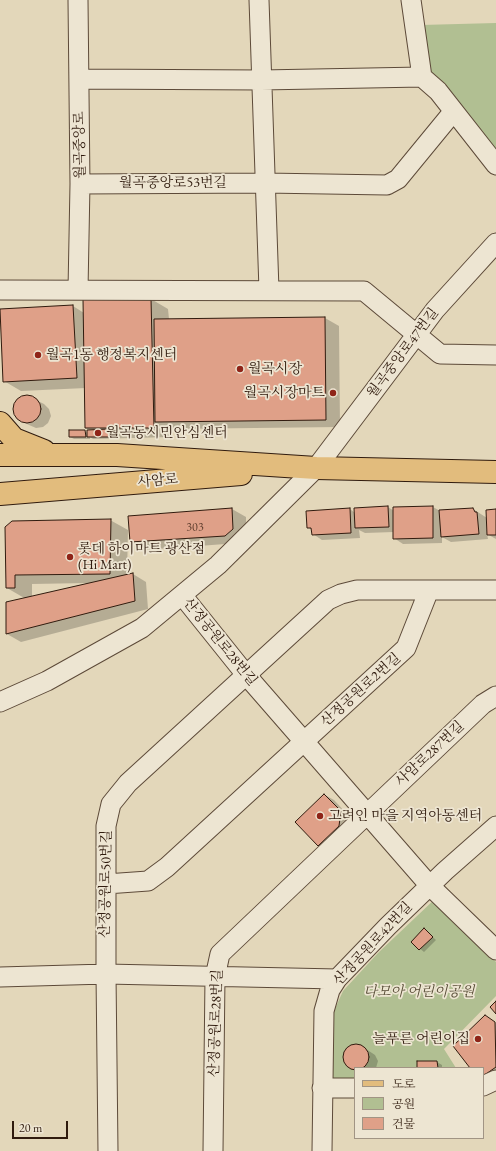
<!DOCTYPE html>
<meta charset="utf-8">
<style>
body{margin:0}
#map{position:relative;width:496px;height:1151px;overflow:hidden;background:#e3d7ba;font-family:"EB Garamond","Noto Serif KR",serif}
canvas{display:block}
.legend{position:absolute;left:354px;top:1067px;width:130px;height:72px;box-sizing:border-box;background:#ede5d2;border:1px solid #a19484;margin:0;padding:5px 7px;list-style:none;font-size:12px;color:#301b0e}
.legend li{display:flex;align-items:center;gap:8px;height:20px}
.legend b{width:20px;border:1px solid #a19484}
.scale{position:absolute;left:12px;top:1121px;width:56px;height:18px;box-sizing:border-box;border:2px solid #301b0e;border-top:0;padding-left:5px;font-size:12px;line-height:14px;white-space:nowrap;color:#301b0e;-webkit-text-stroke:3px #ede5d2;paint-order:stroke}
</style>
<div id="map">
<canvas width="496" height="1151"></canvas>
<ul class="legend">
<li><b style="height:5px;background:#e2bc7d"></b>도로</li>
<li><b style="height:11px;background:#b1bf92"></b>공원</li>
<li><b style="height:11px;background:#dfa088"></b>건물</li>
</ul>
<div class="scale">20 m</div>
</div>
<script>
const ctx = document.querySelector('canvas').getContext('2d');
ctx.lineJoin = 'round';
function fillPath(path, color) {
  ctx.fillStyle = color;
  ctx.fill(path, 'evenodd');
}
function poly(rows) {
  const path = new Path2D();
  for (const r of rows) {
    if (r.length === 3) {
      path.moveTo(r[0] + r[2], r[1]);
      path.arc(r[0], r[1], r[2], 0, 2 * Math.PI);
      continue;
    }
    path.moveTo(r[0], r[1]);
    for (let i = 2; i < r.length; i += 2) path.lineTo(r[i], r[i + 1]);
  }
  return path;
}
function strokePath(path, color, width, dash) {
  ctx.strokeStyle = color;
  ctx.lineWidth = width;
  ctx.lineCap = dash ? 'butt' : 'round';
  ctx.setLineDash(dash || []);
  ctx.stroke(path);
}
function label(font, color, halo, rows, align = 'center') {
  ctx.font = font + ' "EB Garamond","Noto Serif KR",serif';
  ctx.lineWidth = 3.5;
  ctx.setLineDash([]);
  ctx.textBaseline = 'middle';
  ctx.strokeStyle = halo;
  ctx.fillStyle = color;
  for (const [text, x, y, turn = 0] of rows) {
    ctx.save();
    ctx.translate(x, y);
    ctx.rotate((+turn || 0) * Math.PI / 180);
    ctx.textAlign = isNaN(turn) ? turn : align;
    if (halo) ctx.strokeText(text, 0, 0);
    ctx.fillText(text, 0, 0);
    ctx.restore();
  }
}
fillPath(poly([
 [496,23,496,157,426,74,421,25],
 [436,898,496,962,496,996,444,1049,456,1068,355,1068,355,1081,331,1081,334,1011,343,991,378,953]
]), '#b1bf92');
fillPath(poly([
 [151,299,168,309,169,319,325,318,339,326,340,427,170,429,170,437,93,439,90,437,90,439,74,439,70,437,91,431,86,428,86,388,21,391,4,381,0,310,73,306,84,313],
 [28,396,44,404,49,409,51,416,48,423,43,427,36,428,29,425,19,420,15,414,14,408,16,402,22,397],
 [388,507,394,511,433,507,440,511,473,509,487,518,496,510,496,539,487,534,488,539,451,542,442,537,442,543,403,544,394,538,394,532,365,533,359,530,360,538,322,540,313,534,312,530,308,527,350,509,355,513],
 [232,509,246,517,246,537,239,543,144,550,131,542],
 [110,520,128,530,127,575,133,574,146,582,148,609,21,642,7,634,7,603,26,599,7,588,6,528],
 [88,583,32,597,32,584],
 [325,795,334,800,350,817,348,831,328,850,319,845],
 [425,930,436,940,424,952,412,942],
 [485,1016,496,1023,496,1085,483,1080,483,1068,471,1068],
 [354,1045,360,1045,375,1055,378,1061,376,1068,355,1068,355,1070,347,1066,344,1060,344,1053,348,1048],
 [418,1062,437,1062,442,1065,442,1068,418,1068]
]), '#0003');
const building = poly([
 [151,298,154,428,85,428,83,299,151,298],
 [73,305,77,378,3,382,0,309,73,305],
 [325,317,326,420,155,422,154,319,325,317],
 [27,409,14],
 [109,429,109,437,87,437,87,430,109,429],
 [69,430,85,430,86,437,69,437,69,430],
 [388,506,389,527,355,528,354,508,388,506],
 [433,506,433,538,393,539,393,507,433,506],
 [232,508,233,529,225,536,130,542,128,516,232,508],
 [350,508,351,533,312,535,311,528,307,528,306,511,350,508],
 [473,508,475,512,477,512,479,534,441,537,439,510,473,508],
 [496,509,496,535,487,535,486,510,496,509],
 [111,519,110,574,15,575,15,588,6,588,5,527,12,521,111,519],
 [133,573,135,601,6,634,6,602,133,573],
 [324,794,341,811,339,826,318,846,295,822,324,794],
 [424,928,433,937,419,950,411,942,424,928],
 [496,1001,496,1014,490,1007,496,1001],
 [485,1015,495,1022,496,1067,483,1076,483,1068,470,1068,453,1046,485,1015],
 [356,1057,13],
 [417,1061,437,1061,438,1068,417,1068,417,1061]
]);
fillPath(building, '#dfa088');
strokePath(building, '#301b0e', 1);
const street = poly([
 [78,0,80,184,78,290],
 [259,0,269,290],
 [411,0,422,77,438,91,496,165],
 [79,79,261,80,422,77],
 [80,184,265,183,387,185,398,179,453,112],
 [0,290,364,291,440,354,496,355],
 [182,595,247,676,430,886,496,950],
 [0,702,47,681,142,628,218,565,316,468,435,310,496,243],
 [106,884,148,881,167,867,406,648,429,590],
 [0,977,106,974,337,979],
 [483,1086,496,1080],
 [322,1088,355,1088],
 [108,1151,106,974,106,826,111,804,128,783,328,600,341,594,357,590,496,590],
 [213,1151,215,977,220,954,483,704,496,696],
 [322,1151,324,1011,330,990,337,979,388,926,445,871,496,826]
]);
const primary = poly([
 [0,423,14,439,44,451],
 [0,455,117,455,316,468,496,472],
 [0,494,241,474]
]);
strokePath(street, '#5d4a39', 21);
strokePath(primary, '#301b0e', 24);
strokePath(street, '#ede5d2', 19);
strokePath(primary, '#e2bc7d', 22);
for (const [x, y, r, color] of [
 [38,355,4,"#8f2418"],
 [240,369,4,"#8f2418"],
 [333,393,4,"#8f2418"],
 [98,433,4,"#8f2418"],
 [70,557,4,"#8f2418"],
 [320,816,4,"#8f2418"],
 [478,1039,4,"#8f2418"]
]) {
  const dot = new Path2D();
  dot.arc(x, y, r, 0, 2 * Math.PI);
  ctx.fillStyle = color;
  ctx.fill(dot);
  strokePath(dot, '#ede5d2', 1.5);
}
label('12px', '#5c3c2c', null, [
 ["303",195,528]
]);
label('14px', '#301b0e', '#ede5d2', [
 ["월곡중앙로",80,145,-91],
 ["월곡중앙로53번길",173,183],
 ["월곡중앙로47번길",403,353,-53],
 ["사암로",158,481,-5],
 ["산정공원로28번길",220,642,51],
 ["산정공원로2번길",361,690,-42],
 ["사암로287번길",430,754,-43],
 ["산정공원로50번길",106,884,-89],
 ["산정공원로42번길",373,944,-47],
 ["산정공원로28번길",216,1023,-88]
]);
label('14px', '#301b0e', '#ede5d2', [
 ["월곡1동 행정복지센터",46,355],
 ["월곡시장",248,369],
 ["월곡시장마트",325,393,"right"],
 ["월곡동시민안심센터",106,433],
 ["롯데 하이마트 광산점",78,549],
 ["(Hi Mart)",78,565],
 ["고려인 마을 지역아동센터",328,816],
 ["늘푸른 어린이집",470,1039,"right"]
], 'left');
label('italic 14px', '#574c36', '#ede5d2', [
 ["다모아 어린이공원",419,992]
]);
</script>
